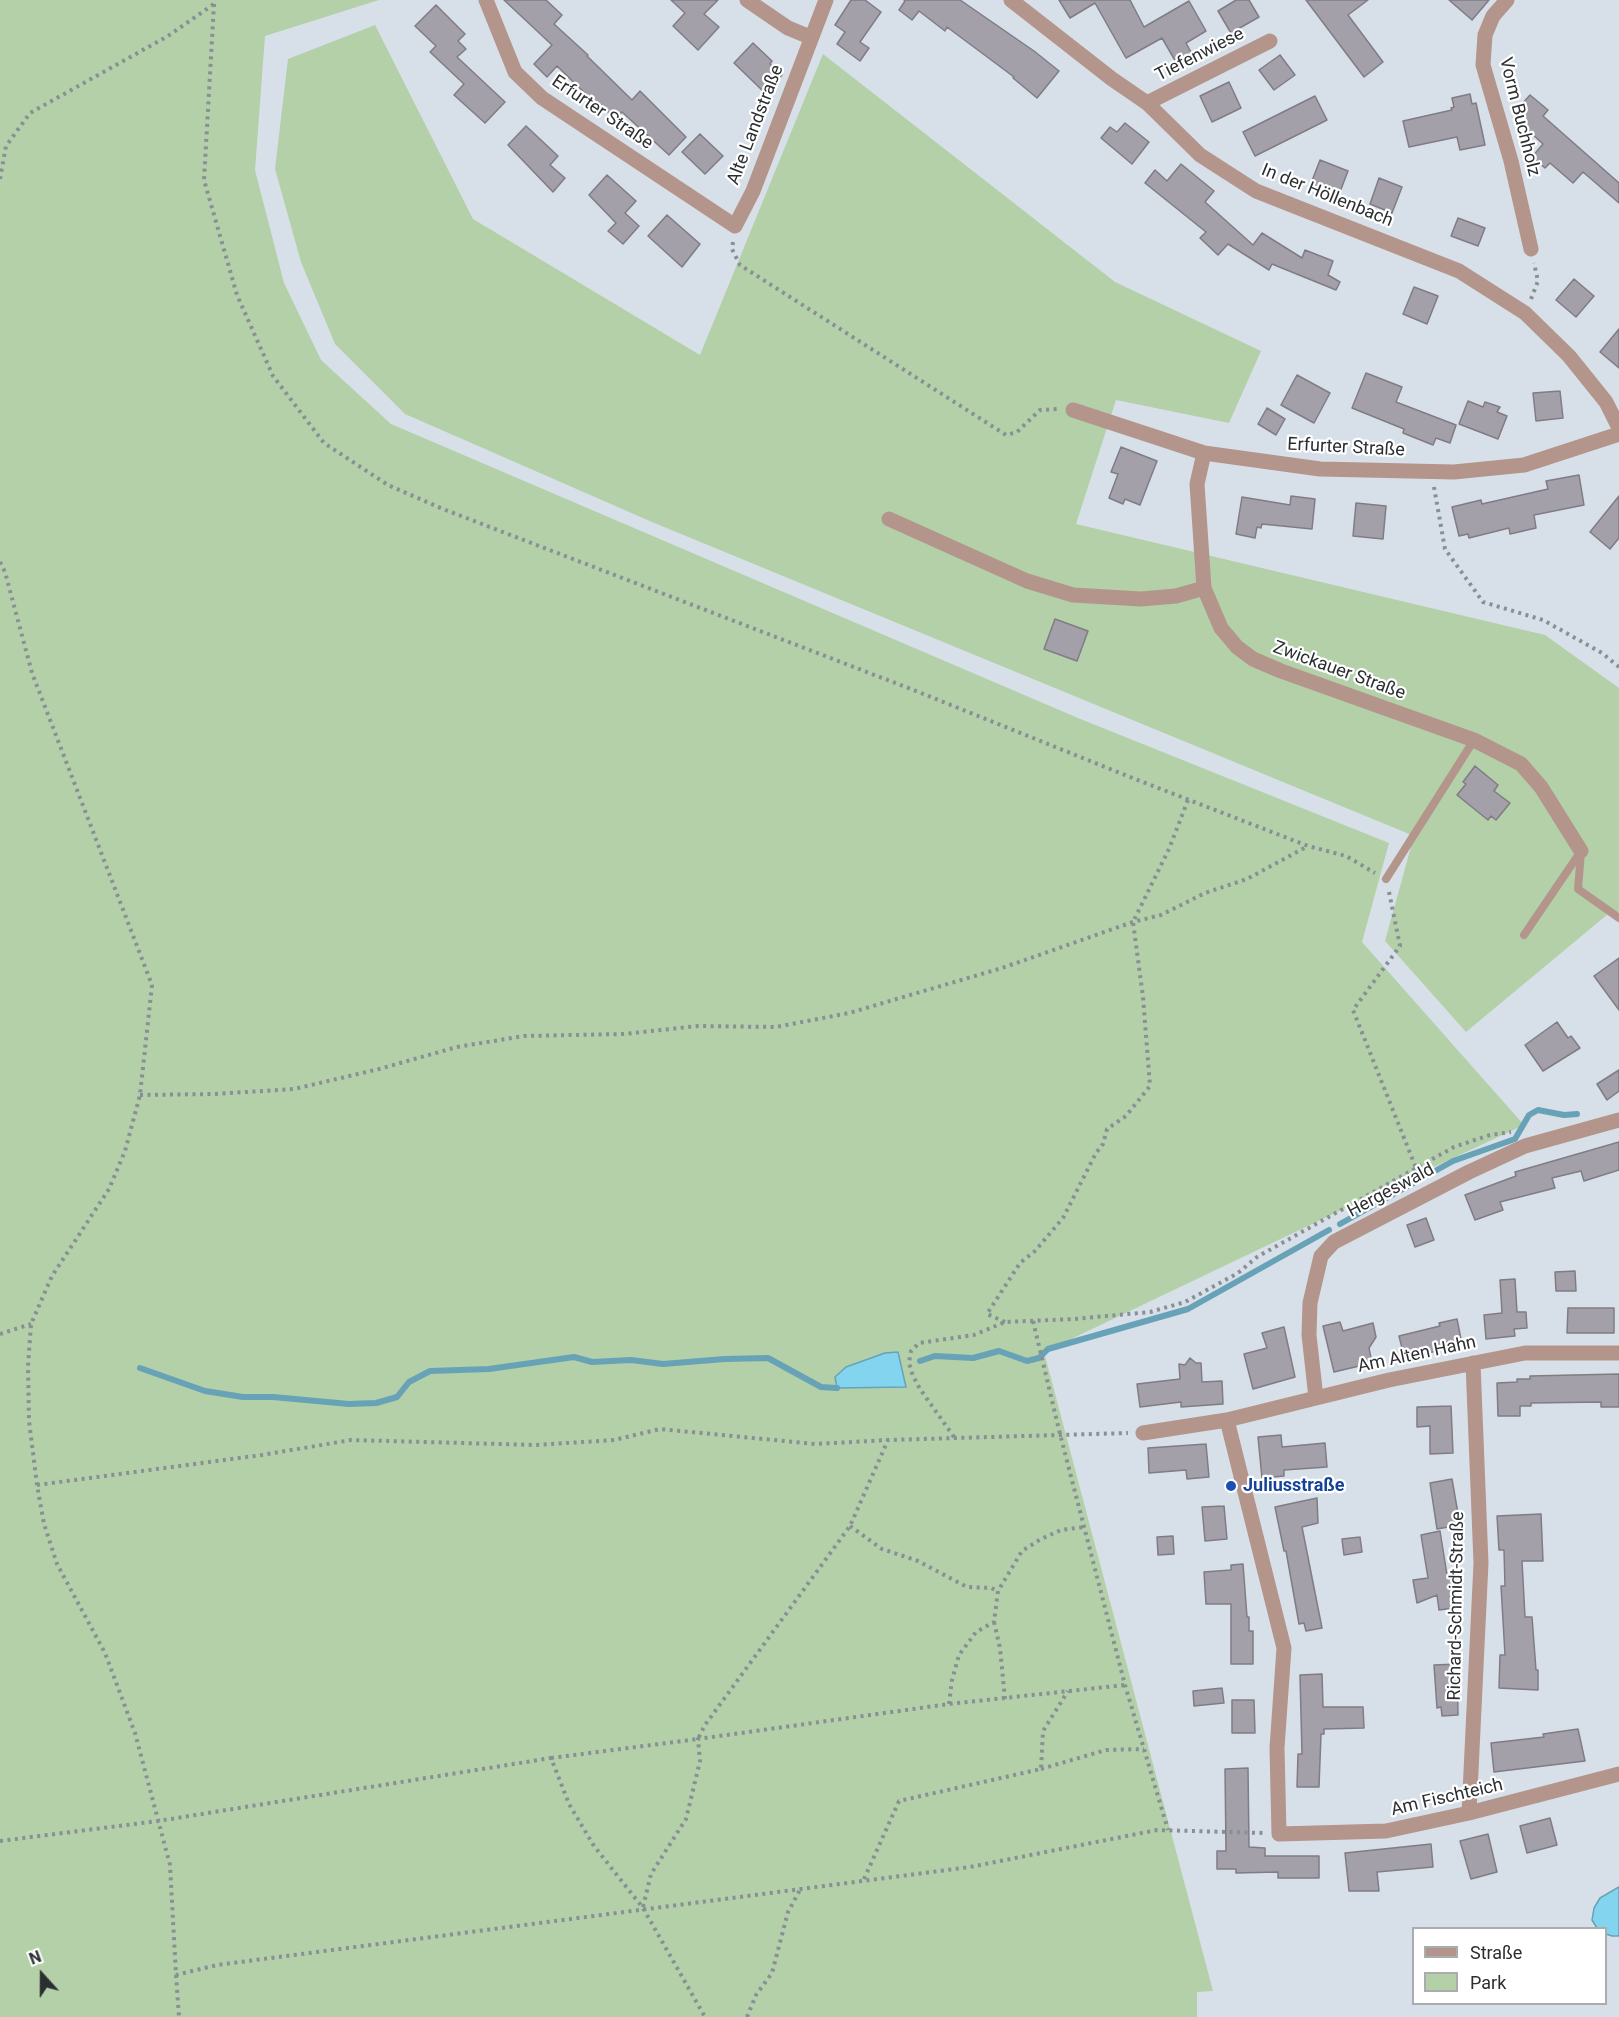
<!DOCTYPE html>
<meta charset="utf-8">
<style>
body{margin:0}
#map{position:relative;width:1619px;height:2017px;overflow:hidden;background:#d7e0e9;font-family:Roboto,sans-serif}
canvas{display:block}
.legend{position:absolute;left:1412px;top:1927px;width:195px;height:78px;box-sizing:border-box;background:#fff;border:2px solid #abacad;margin:0;padding:8px 10px;list-style:none;font-size:18px;color:#2c2f32}
.legend li{display:flex;align-items:center;gap:12px;height:30px}
.legend b{width:30px;border:2px solid #abacad}
.north{position:absolute;left:12px;top:1945px;width:60px;height:60px;-webkit-text-stroke:4px #fff;paint-order:stroke;rotate:339deg;font-size:16px;font-weight:700;line-height:24px;text-align:center;color:#2c2f32}
.north::after{content:'';display:block;margin:auto;width:21px;height:27px;background:#2c2f32;clip-path:polygon(50% 0,100% 100%,50% 72%,0 100%)}
</style>
<div id="map">
<canvas width="1619" height="2017"></canvas>
<ul class="legend">
<li><b style="height:8px;background:#b4958b"></b>Straße</li>
<li><b style="height:16px;background:#b3d0a8"></b>Park</li>
</ul>
<div class="north">N</div>
</div>
<script>
const ctx = document.querySelector('canvas').getContext('2d');
ctx.lineJoin = 'round';
function fillPath(path, color) {
  ctx.fillStyle = color;
  ctx.fill(path, 'evenodd');
}
function poly(rows) {
  const path = new Path2D();
  for (const r of rows) {
    path.moveTo(r[0], r[1]);
    for (let i = 2; i < r.length; i += 2) path.lineTo(r[i], r[i + 1]);
  }
  return path;
}
function strokePath(path, color, width, dash) {
  ctx.strokeStyle = color;
  ctx.lineWidth = width;
  ctx.lineCap = dash ? 'butt' : 'round';
  ctx.setLineDash(dash || []);
  ctx.stroke(path);
}
function label(font, color, halo, rows, align = 'center') {
  ctx.font = font + ' Roboto,sans-serif';
  ctx.lineWidth = 4.5;
  ctx.setLineDash([]);
  ctx.textBaseline = 'middle';
  ctx.strokeStyle = halo;
  ctx.fillStyle = color;
  for (const [text, x, y, turn = 0] of rows) {
    ctx.save();
    ctx.translate(x, y);
    ctx.rotate((+turn || 0) * Math.PI / 180);
    ctx.textAlign = isNaN(turn) ? turn : align;
    if (halo) ctx.strokeText(text, 0, 0);
    ctx.fillText(text, 0, 0);
    ctx.restore();
  }
}
fillPath(poly([
 [0,0,379,0,265,36,255,170,284,283,321,360,391,424,1078,718,1389,843,1362,942,1524,1125,1335,1213,1044,1352,1213,1991,1197,1992,1197,2017,0,2017],
 [375,25,473,219,700,355,823,54,1115,282,1261,351,1229,423,1116,400,1076,524,1545,635,1619,688,1619,912,1608,914,1466,1032,1385,941,1414,836,652,522,405,414,335,344,301,262,275,169,288,59]
]), '#b3d0a8');
const water = poly([
 [898,1352,906,1387,837,1388,835,1377,846,1367,885,1353,898,1352],
 [1619,1887,1619,1936,1612,1936,1606,1934,1606,1928,1597,1928,1592,1920,1594,1908,1600,1898,1619,1887]
]);
fillPath(water, '#82d4ef');
strokePath(water, '#68a2b6', 1.5);
strokePath(poly([
 [1340,1224,1453,1161,1515,1139,1529,1115,1538,1110,1564,1115,1577,1114],
 [920,1361,935,1356,973,1358,999,1351,1027,1361,1039,1358,1048,1349,1188,1309,1329,1230],
 [140,1368,205,1391,243,1397,273,1397,349,1404,376,1403,397,1397,409,1382,430,1371,489,1369,574,1357,592,1362,631,1360,663,1364,725,1359,768,1358,821,1387,837,1388]
]), '#68a2b6', 6);
const building = poly([
 [504,0,546,0,562,15,554,24,588,55,587,56,632,100,640,91,686,137,669,155,622,112,615,119,598,102,596,104,557,66,547,77,534,64,552,45,504,0],
 [671,0,718,0,704,14,719,27,698,50,673,26,685,13,671,0],
 [851,0,865,0,881,12,860,42,869,48,860,61,837,44,845,32,835,25,851,0],
 [904,0,960,0,1034,51,1059,71,1037,98,1013,78,1014,77,947,27,945,31,919,11,912,20,899,10,905,1,904,0],
 [1059,0,1130,0,1144,27,1189,1,1206,31,1186,43,1196,61,1180,69,1162,38,1126,58,1095,3,1070,18,1059,0],
 [1236,0,1249,0,1259,17,1231,33,1218,11,1236,0],
 [1306,0,1368,0,1348,15,1383,62,1364,77,1306,0],
 [1449,0,1489,0,1472,20,1449,0],
 [436,5,465,34,458,41,466,49,457,57,505,102,485,123,454,95,464,84,430,52,436,46,415,26,436,5],
 [753,43,772,61,770,64,782,75,765,93,734,63,753,43],
 [1280,55,1295,75,1274,90,1259,70,1280,55],
 [1229,82,1241,108,1212,122,1200,96,1229,82],
 [1470,94,1472,104,1476,103,1485,145,1460,150,1457,137,1409,147,1403,121,1452,110,1451,108,1454,107,1452,98,1470,94],
 [1530,95,1548,110,1543,116,1619,183,1619,203,1583,172,1573,183,1550,163,1545,168,1532,157,1543,144,1520,123,1522,121,1514,113,1530,95],
 [1315,96,1327,120,1255,156,1243,132,1315,96],
 [1125,123,1149,142,1132,164,1101,138,1110,127,1117,132,1125,123],
 [526,126,558,156,550,165,565,178,553,192,508,145,526,126],
 [700,134,723,156,705,174,682,152,700,134],
 [1320,160,1348,171,1338,197,1310,186,1320,160],
 [1181,164,1214,191,1205,202,1253,245,1262,233,1302,258,1305,250,1333,261,1328,275,1340,282,1336,290,1272,264,1269,270,1228,244,1218,255,1200,238,1206,232,1145,183,1155,170,1167,181,1181,164],
 [607,175,636,201,625,213,639,226,623,244,608,231,616,223,589,195,607,175],
 [1379,178,1402,187,1392,213,1370,204,1379,178],
 [667,215,700,244,682,267,648,236,667,215],
 [1458,218,1485,228,1478,246,1451,236,1458,218],
 [1574,279,1594,296,1576,317,1556,300,1574,279],
 [1414,287,1438,296,1427,324,1403,314,1414,287],
 [1619,329,1619,368,1600,352,1619,329],
 [1366,373,1402,387,1396,402,1456,425,1450,443,1436,438,1433,445,1403,433,1404,429,1352,408,1366,373],
 [1297,375,1330,393,1314,423,1281,405,1297,375],
 [1560,391,1563,418,1536,421,1533,393,1560,391],
 [1468,401,1483,407,1485,402,1500,407,1497,412,1507,416,1498,439,1459,424,1468,401],
 [1267,408,1285,419,1276,435,1258,424,1267,408],
 [1121,447,1157,461,1140,505,1125,499,1123,504,1109,498,1118,474,1111,472,1121,447],
 [1579,475,1584,505,1534,515,1536,528,1510,534,1509,528,1469,538,1468,534,1459,536,1452,507,1481,500,1482,504,1548,489,1546,481,1579,475],
 [1291,496,1315,499,1312,529,1262,524,1261,528,1257,527,1255,538,1236,534,1242,497,1290,505,1291,496],
 [1619,496,1619,538,1610,549,1590,532,1619,496],
 [1356,503,1386,506,1383,539,1353,536,1356,503],
 [1055,619,1088,631,1077,661,1044,649,1055,619],
 [1475,766,1498,785,1494,791,1510,803,1496,820,1491,816,1488,820,1457,795,1466,784,1463,782,1475,766],
 [1619,958,1619,1010,1594,976,1619,958],
 [1557,1022,1568,1038,1571,1036,1580,1048,1543,1071,1525,1045,1557,1022],
 [1619,1070,1619,1091,1607,1100,1597,1084,1619,1070],
 [1619,1142,1619,1170,1584,1181,1581,1171,1552,1178,1555,1188,1500,1202,1503,1210,1475,1220,1465,1195,1516,1176,1515,1172,1619,1142],
 [1426,1218,1434,1240,1415,1247,1407,1225,1426,1218],
 [1575,1271,1576,1291,1556,1291,1555,1272,1575,1271],
 [1515,1279,1517,1312,1526,1312,1527,1328,1514,1329,1515,1336,1486,1339,1484,1315,1502,1313,1500,1280,1515,1279],
 [1568,1308,1614,1308,1614,1333,1567,1333,1568,1308],
 [1457,1319,1461,1339,1445,1343,1446,1349,1410,1357,1409,1351,1403,1352,1399,1336,1440,1326,1439,1323,1457,1319],
 [1340,1322,1343,1331,1373,1323,1376,1337,1369,1348,1372,1363,1334,1372,1323,1326,1340,1322],
 [1284,1327,1295,1377,1253,1389,1244,1354,1267,1348,1262,1333,1284,1327],
 [1190,1358,1196,1363,1201,1363,1202,1382,1222,1381,1223,1404,1181,1407,1181,1402,1140,1407,1137,1384,1180,1379,1179,1364,1185,1365,1190,1358],
 [1619,1374,1619,1407,1601,1407,1601,1402,1531,1403,1531,1406,1520,1406,1520,1416,1498,1416,1497,1383,1517,1382,1517,1379,1530,1379,1530,1376,1619,1374],
 [1451,1406,1453,1453,1430,1454,1430,1426,1417,1427,1417,1407,1451,1406],
 [1281,1435,1282,1447,1325,1443,1327,1467,1284,1470,1284,1476,1262,1478,1258,1437,1281,1435],
 [1206,1444,1209,1477,1187,1479,1186,1470,1149,1473,1148,1448,1206,1444],
 [1452,1479,1460,1525,1437,1529,1430,1483,1452,1479],
 [1317,1498,1318,1523,1302,1527,1322,1628,1306,1631,1304,1623,1299,1624,1286,1551,1284,1551,1275,1507,1317,1498],
 [1224,1506,1227,1539,1205,1541,1202,1507,1224,1506],
 [1541,1514,1543,1561,1522,1561,1525,1617,1532,1617,1536,1670,1538,1670,1538,1690,1499,1688,1500,1655,1505,1655,1501,1586,1505,1586,1504,1550,1499,1550,1497,1516,1541,1514],
 [1440,1531,1447,1575,1456,1574,1461,1607,1439,1610,1437,1595,1417,1603,1413,1580,1428,1578,1421,1535,1440,1531],
 [1173,1536,1174,1554,1158,1555,1157,1537,1173,1536],
 [1360,1537,1362,1552,1344,1555,1342,1539,1360,1537],
 [1243,1564,1247,1617,1249,1617,1249,1631,1253,1631,1253,1664,1231,1664,1231,1604,1206,1604,1204,1572,1231,1570,1231,1565,1243,1564],
 [1457,1664,1458,1715,1442,1716,1441,1707,1437,1708,1434,1665,1457,1664],
 [1322,1674,1323,1707,1363,1707,1364,1728,1324,1729,1324,1734,1321,1734,1319,1787,1297,1787,1298,1754,1302,1754,1300,1675,1322,1674],
 [1222,1688,1224,1703,1194,1706,1193,1691,1222,1688],
 [1232,1700,1254,1700,1255,1733,1232,1733,1232,1700],
 [1578,1729,1585,1761,1494,1772,1491,1743,1544,1737,1543,1734,1578,1729],
 [1248,1768,1249,1847,1265,1848,1265,1856,1319,1856,1319,1878,1278,1878,1278,1872,1236,1873,1236,1869,1217,1869,1217,1851,1226,1851,1225,1769,1248,1768],
 [1550,1818,1557,1845,1527,1853,1520,1826,1550,1818],
 [1488,1834,1497,1872,1471,1879,1460,1841,1488,1834],
 [1431,1844,1433,1867,1377,1872,1379,1891,1349,1891,1345,1853,1431,1844]
]);
fillPath(building, '#a3a0aa');
strokePath(building, '#7f7c85', 1.5);
strokePath(poly([
 [214,4,204,180,237,295,273,376,324,443,388,485,443,509,911,689,1135,779,1308,846,1346,856,1375,873],
 [0,179,6,146,30,113,168,36,214,4,215,0],
 [733,242,732,249,740,265,1006,435,1017,432,1040,410,1057,409],
 [1531,299,1538,281,1534,263],
 [1434,487,1445,549,1483,602,1543,620,1602,653,1619,667],
 [0,562,5,572,32,673,152,985,140,1095,125,1151,109,1189,52,1276,31,1324,28,1366,29,1421,37,1485,44,1524,57,1564,105,1653,135,1733,170,1865,176,1975,217,1965,970,1867,1157,1830,1264,1833],
 [1389,892,1400,946,1353,1010,1416,1168],
 [140,1095,214,1094,294,1089,379,1069,457,1047,524,1036,624,1034,698,1026,776,1027,849,1013,1002,968,1133,922,1161,915,1205,893,1247,879,1308,846],
 [1033,1321,1060,1434,1125,1685,1168,1830],
 [1005,1322,987,1314,1020,1263,1035,1251,1063,1218,1096,1153,1103,1144,1107,1129,1126,1116,1150,1086,1143,997,1133,922,1169,849,1188,800],
 [0,1334,31,1324],
 [954,1437,920,1389,913,1376,909,1363,911,1351,919,1343,974,1335,1005,1322,1074,1319,1150,1312,1185,1302,1238,1273,1257,1257,1454,1147,1490,1135,1511,1132],
 [37,1485,262,1455,351,1440,536,1445,614,1440,660,1429,815,1444,888,1440,1128,1433],
 [850,1526,882,1549,918,1561,967,1587,991,1588,998,1591],
 [994,1622,1000,1648,1005,1699],
 [949,1704,952,1680,959,1655,976,1632,994,1622,998,1591,1022,1551,1041,1539,1061,1530,1084,1527],
 [551,1758,698,1739,705,1725,850,1526,888,1440],
 [1041,1769,1106,1750,1144,1749],
 [0,1841,158,1821,551,1758,569,1804,594,1846,643,1908,705,2017],
 [864,1879,899,1801,1041,1769,1043,1731,1068,1691],
 [643,1907,651,1874,686,1819,700,1761,698,1739,949,1704,1125,1685],
 [176,1975,179,2017],
 [747,2017,756,1995,772,1973,788,1912,801,1888]
]), '#888f95', 4, [3, 4.5]);
strokePath(poly([
 [1581,852,1578,889,1619,918],
 [1386,879,1474,740],
 [1524,935,1581,851]
]), '#b4958b', 8);
strokePath(poly([
 [486,0,515,72,542,98,735,226,753,191,826,0],
 [747,0,788,28,810,37],
 [1011,0,1112,79,1147,103,1200,155,1256,191,1459,271,1525,313,1569,356,1606,402,1619,428],
 [1507,0,1493,16,1485,35,1483,65,1511,161,1531,249],
 [1147,103,1270,41],
 [1073,410,1204,453,1320,469,1454,472,1524,465,1619,434],
 [1204,453,1197,484,1204,588,1221,628,1237,647,1253,659,1281,671,1474,740,1521,764,1541,787,1581,851],
 [889,519,1027,581,1073,595,1141,599,1176,596,1204,588],
 [1316,1398,1309,1335,1310,1303,1321,1256,1334,1242,1469,1172,1525,1146,1619,1120],
 [1227,1420,1389,1380,1525,1353,1619,1353],
 [1143,1433,1227,1420,1284,1648,1277,1748,1279,1834,1386,1831,1469,1813,1619,1774],
 [1469,1813,1481,1563,1473,1363]
]), '#b4958b', 15);
for (const [x, y, r, color] of [
 [1231,1486,6,"#1a4fb4"]
]) {
  const dot = new Path2D();
  dot.arc(x, y, r, 0, 2 * Math.PI);
  ctx.fillStyle = color;
  ctx.fill(dot);
  strokePath(dot, '#fff', 2);
}
label('18px', '#2c2f32', '#fff', [
 ["Tiefenwiese",1200,55,-27],
 ["Erfurter Straße",602,113,34],
 ["Vorm Buchholz",1519,117,76],
 ["Alte Landstraße",756,125,-69],
 ["In der Höllenbach",1327,196,22],
 ["Erfurter Straße",1346,448,3],
 ["Zwickauer Straße",1339,671,20],
 ["Hergeswald",1391,1191,-28],
 ["Am Alten Hahn",1417,1355,-12],
 ["Richard-Schmidt-Straße",1457,1606,-89],
 ["Am Fischteich",1447,1798,-13]
]);
label('bold 18px', '#164399', '#fff', [
 ["Juliusstraße",1243,1486]
], 'left');
</script>
